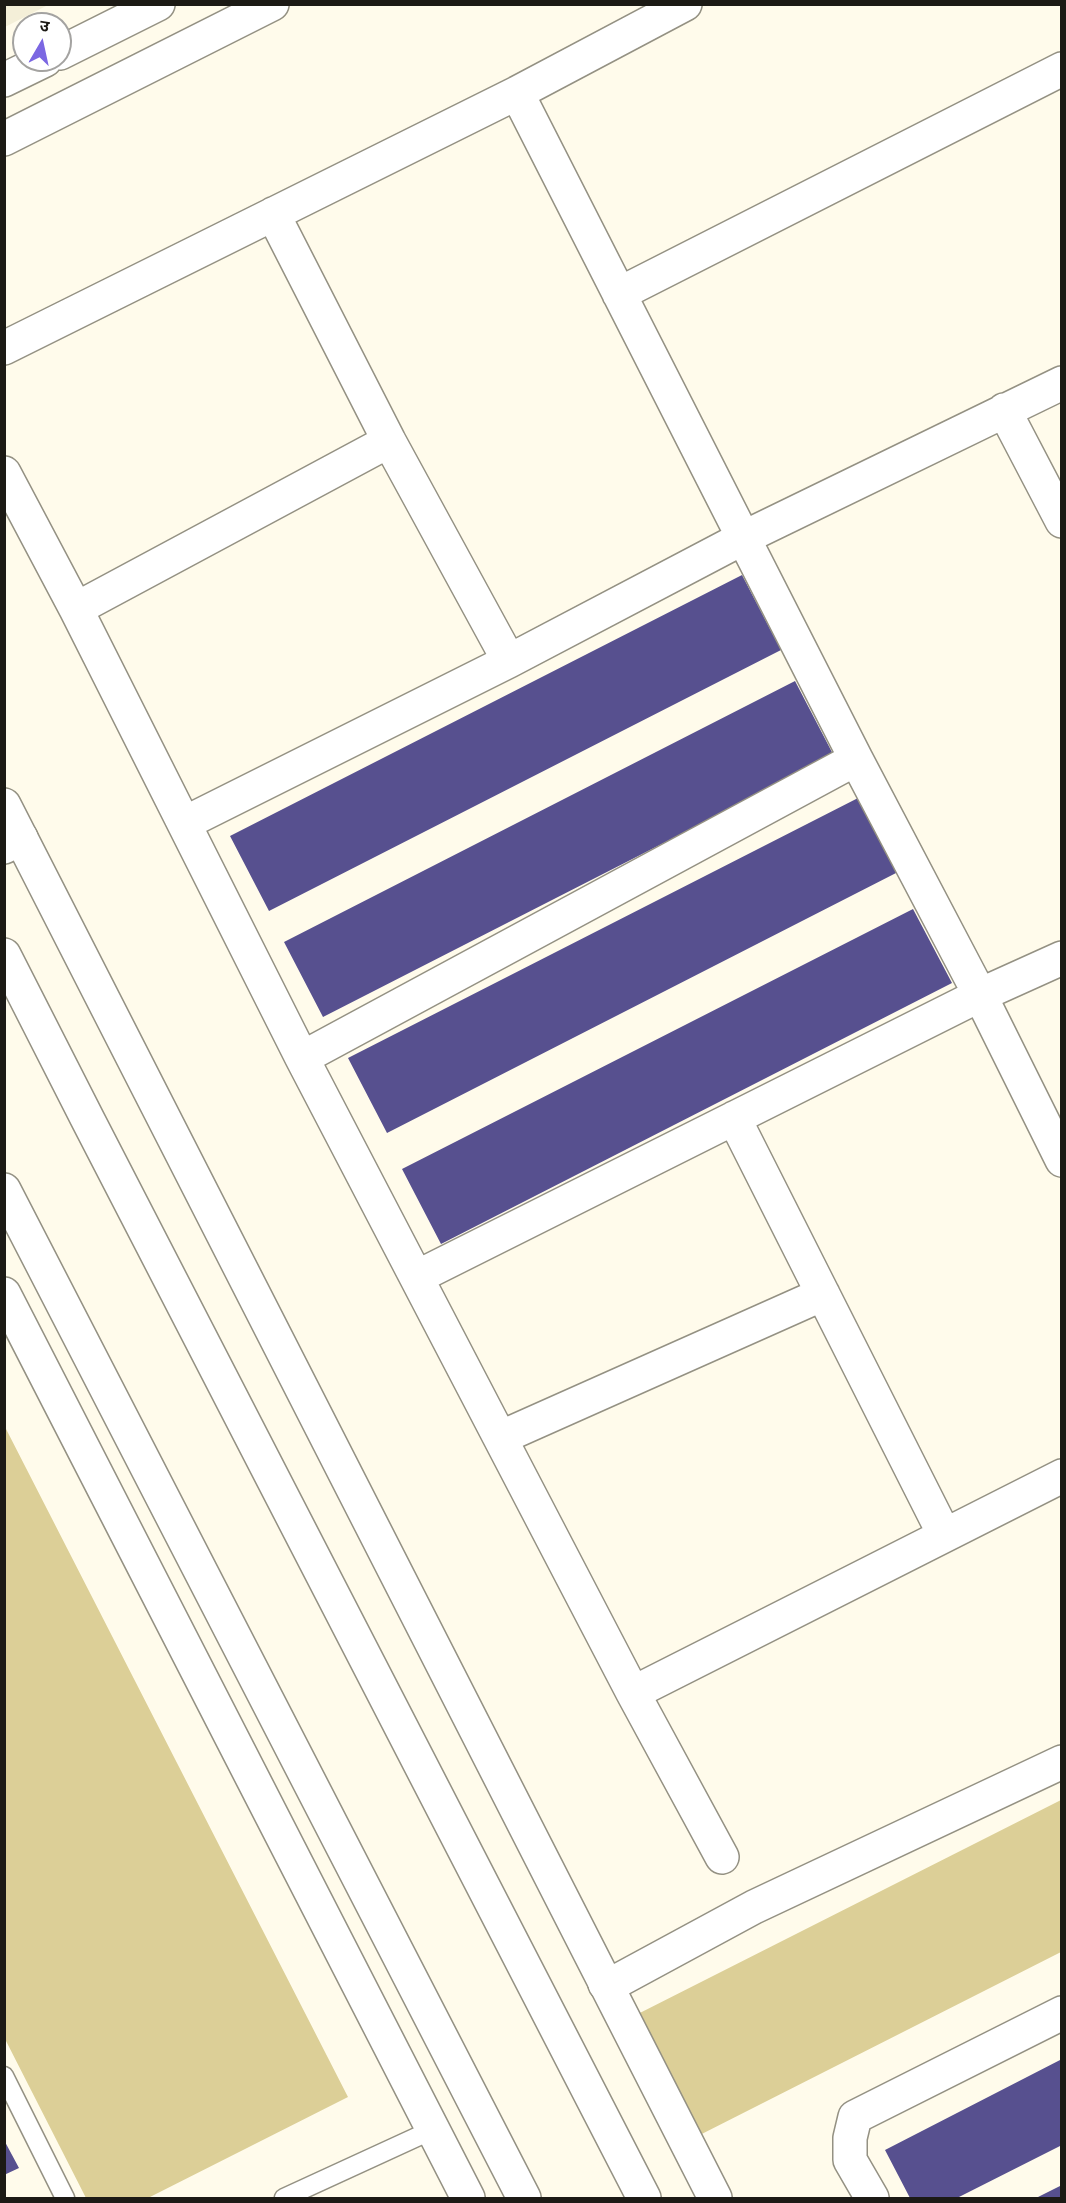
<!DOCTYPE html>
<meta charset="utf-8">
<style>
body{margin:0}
#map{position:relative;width:1066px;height:2203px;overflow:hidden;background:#fffbeb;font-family:Cabin,"Noto Sans Devanagari",sans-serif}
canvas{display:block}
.frame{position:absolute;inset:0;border:6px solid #1c1a15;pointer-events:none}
.north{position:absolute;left:12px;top:12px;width:60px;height:60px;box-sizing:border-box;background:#fff;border:2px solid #a4a3a1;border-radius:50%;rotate:9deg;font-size:16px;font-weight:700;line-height:24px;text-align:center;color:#1c1a15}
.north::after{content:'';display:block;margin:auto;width:21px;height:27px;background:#7b67e2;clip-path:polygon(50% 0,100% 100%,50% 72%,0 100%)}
</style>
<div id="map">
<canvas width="1066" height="2203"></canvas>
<div class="frame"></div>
<div class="north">उ</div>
</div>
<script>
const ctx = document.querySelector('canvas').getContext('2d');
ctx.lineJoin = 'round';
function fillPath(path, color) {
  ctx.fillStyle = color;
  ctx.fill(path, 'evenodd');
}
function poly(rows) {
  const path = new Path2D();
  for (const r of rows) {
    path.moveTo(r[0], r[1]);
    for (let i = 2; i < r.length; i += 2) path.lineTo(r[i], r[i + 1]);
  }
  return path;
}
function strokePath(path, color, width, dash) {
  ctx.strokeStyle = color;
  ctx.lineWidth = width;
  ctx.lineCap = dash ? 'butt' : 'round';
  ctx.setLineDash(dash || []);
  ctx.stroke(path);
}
fillPath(poly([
 [5,4,48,4,48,5,5,27]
]), '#f4efd8');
fillPath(poly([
 [5,1427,348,2097,148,2198,86,2198,5,2039],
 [1061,1800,1061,1952,682,2144,620,2023]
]), '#dccf97');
fillPath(poly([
 [742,575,781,650,269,911,230,836],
 [795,681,834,756,323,1017,284,942],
 [860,797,898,872,387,1133,348,1058],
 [913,909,952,983,441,1244,402,1169],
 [1062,2059,1062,2145,957,2198,910,2198,885,2150],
 [4,2140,19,2168,4,2175],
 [1062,2185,1062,2198,1036,2198]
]), '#57508f');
const service = poly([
 [4,2076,65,2198],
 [284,2198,432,2130]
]);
const minor = poly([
 [517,93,856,759,980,995,1062,1160],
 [273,214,389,441,509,661],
 [619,294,1062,69],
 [4,348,517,93,685,4],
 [1004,410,1062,521],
 [4,473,76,609,302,1058,633,1693,722,1857],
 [76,609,389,441],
 [185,823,509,661,743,538,1062,383],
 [302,1058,856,759],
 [734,1118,944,1534],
 [417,1277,980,995,1062,958],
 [502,1437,823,1294],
 [633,1693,1062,1476],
 [605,1984,621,1979,754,1907,1062,1762],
 [872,2198,850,2160,850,2138,855,2117,1062,2013]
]);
const tertiary = poly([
 [4,805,715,2198],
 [4,1294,468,2198]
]);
const secondary = poly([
 [60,53,158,4],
 [4,80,45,60],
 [4,139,272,4]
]);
const primary = poly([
 [4,847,21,838],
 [4,955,88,1120,644,2198],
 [4,1190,524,2198]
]);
strokePath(service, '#949183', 21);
strokePath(minor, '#949183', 36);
strokePath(tertiary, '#949183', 36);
strokePath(secondary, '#949183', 36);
strokePath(primary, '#949183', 36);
strokePath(service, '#fff', 18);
strokePath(minor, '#fff', 33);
strokePath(tertiary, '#fff', 33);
strokePath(secondary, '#fff', 33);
strokePath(primary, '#fff', 33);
</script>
